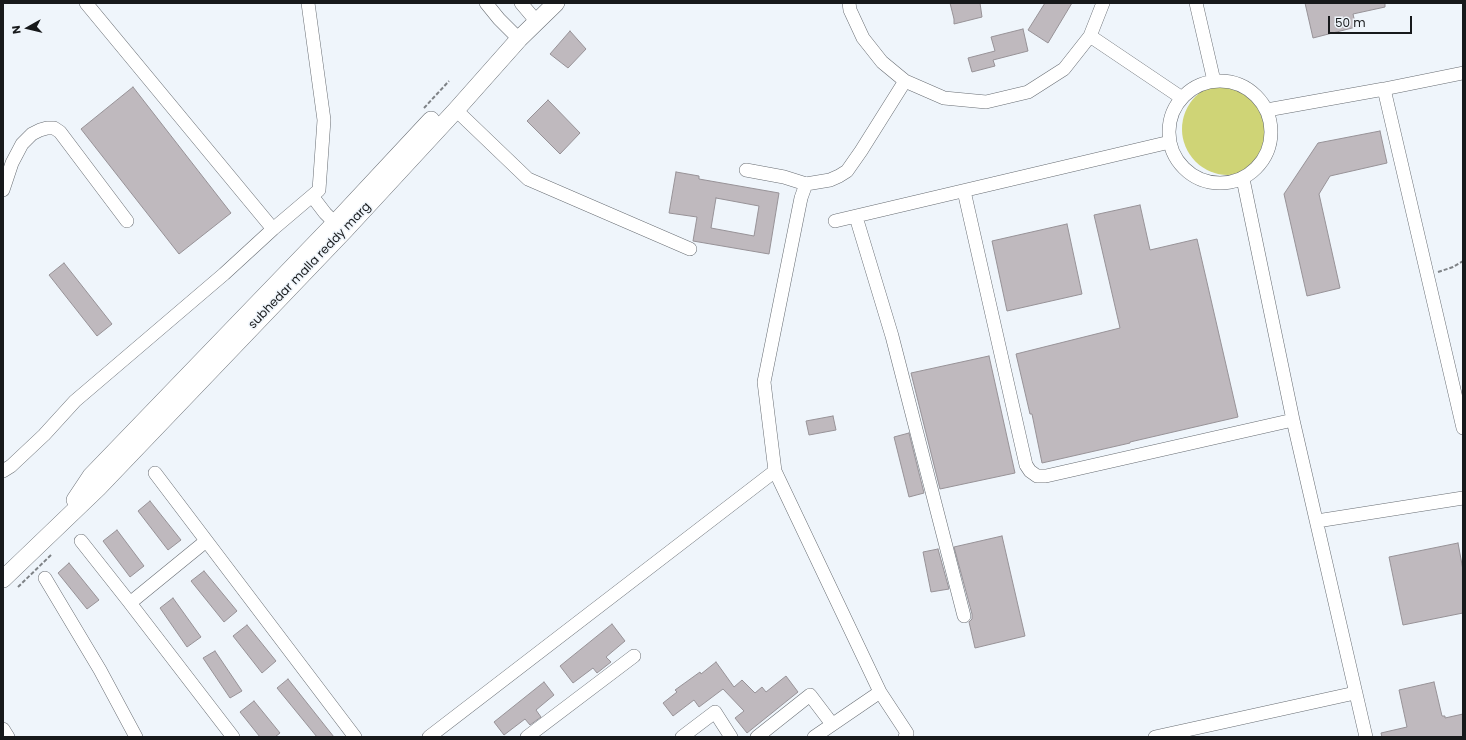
<!DOCTYPE html>
<style>
body{margin:0}
#map{position:relative;width:1466px;height:740px;overflow:hidden;background:#eff5fb;font-family:Poppins,sans-serif}
canvas{display:block}
.frame{position:absolute;inset:0;border:4px solid #17191b;pointer-events:none}
.north{position:absolute;left:8px;top:8px;width:40px;height:40px;-webkit-text-stroke:3px #eff5fb;paint-order:stroke;rotate:262deg;font-size:11px;font-weight:700;line-height:16px;text-align:center;color:#17191b}
.north::after{content:'';display:block;margin:auto;width:14px;height:18px;background:#17191b;clip-path:polygon(50% 0,100% 100%,50% 72%,0 100%)}
.scale{position:absolute;left:1328px;top:16px;width:84px;height:18px;box-sizing:border-box;border:2px solid #17191b;border-top:0;padding-left:5px;font-size:12px;line-height:14px;white-space:nowrap;color:#17191b;-webkit-text-stroke:3px #eff5fb;paint-order:stroke}
</style>
<div id="map">
<canvas width="1466" height="740"></canvas>
<div class="frame"></div>
<div class="north">N</div>
<div class="scale">50 m</div>
</div>
<script>
const ctx = document.querySelector('canvas').getContext('2d');
ctx.lineJoin = 'round';
function fillPath(path, color) {
  ctx.fillStyle = color;
  ctx.fill(path, 'evenodd');
}
function poly(rows) {
  const path = new Path2D();
  for (const r of rows) {
    if (r.length === 3) {
      path.moveTo(r[0] + r[2], r[1]);
      path.arc(r[0], r[1], r[2], 0, 2 * Math.PI);
      continue;
    }
    path.moveTo(r[0], r[1]);
    for (let i = 2; i < r.length; i += 2) path.lineTo(r[i], r[i + 1]);
  }
  return path;
}
function strokePath(path, color, width, dash) {
  ctx.strokeStyle = color;
  ctx.lineWidth = width;
  ctx.lineCap = dash ? 'butt' : 'round';
  ctx.setLineDash(dash || []);
  ctx.stroke(path);
}
function label(font, color, halo, rows, align = 'center') {
  ctx.font = font + ' Poppins,sans-serif';
  ctx.lineWidth = 3;
  ctx.setLineDash([]);
  ctx.textBaseline = 'middle';
  ctx.strokeStyle = halo;
  ctx.fillStyle = color;
  for (const [text, x, y, turn = 0] of rows) {
    ctx.save();
    ctx.translate(x, y);
    ctx.rotate((+turn || 0) * Math.PI / 180);
    ctx.textAlign = isNaN(turn) ? turn : align;
    if (halo) ctx.strokeText(text, 0, 0);
    ctx.fillText(text, 0, 0);
    ctx.restore();
  }
}
fillPath(poly([
 [1228,129,46]
]), '#cfd476');
const building = poly([
 [950,3,980,3,982,17,954,24,954,19,950,3],
 [1045,3,1072,3,1048,43,1028,30,1045,3],
 [1305,3,1385,3,1385,7,1353,14,1356,27,1313,38,1305,3],
 [1023,29,1028,51,993,60,995,66,972,72,968,58,995,51,991,37,1023,29],
 [570,31,586,49,568,68,550,54,570,31],
 [133,87,231,213,179,254,81,129,133,87],
 [548,100,580,133,560,154,527,121,548,100],
 [1380,131,1387,163,1330,176,1319,194,1340,288,1307,296,1284,194,1318,143,1380,131],
 [676,172,699,176,699,179,779,193,769,254,693,241,697,217,669,213,676,172],
 [716,198,759,206,754,236,711,228,716,198],
 [1140,205,1150,250,1197,239,1238,417,1130,442,1130,443,1042,463,1032,414,1030,414,1016,354,1120,328,1094,215,1140,205],
 [1067,224,1082,294,1007,311,992,241,1067,224],
 [64,263,112,324,97,336,49,275,64,263],
 [989,356,1015,473,940,489,911,373,989,356],
 [833,416,836,430,809,435,806,421,833,416],
 [909,433,924,493,909,497,894,437,909,433],
 [150,501,181,540,168,550,138,511,150,501],
 [117,530,144,566,130,577,103,541,117,530],
 [1002,536,1025,636,975,648,969,622,972,619,972,614,954,547,1002,536],
 [1458,543,1463,570,1463,613,1403,625,1389,557,1458,543],
 [938,549,949,589,931,592,923,552,938,549],
 [69,563,99,600,87,609,58,573,69,563],
 [204,571,237,611,224,622,191,581,204,571],
 [173,598,201,637,187,647,160,608,173,598],
 [612,624,625,641,606,657,611,662,597,673,593,668,573,683,560,666,612,624],
 [247,625,276,661,262,673,233,636,247,625],
 [215,651,242,691,230,698,203,658,215,651],
 [716,662,734,687,742,680,755,693,762,687,766,692,786,676,798,692,747,733,735,718,744,711,723,689,699,707,694,700,673,716,663,703,677,692,675,690,700,672,701,674,716,662],
 [288,679,326,727,334,737,317,737,277,688,288,679],
 [544,682,554,695,536,710,541,717,530,725,525,719,504,735,494,722,544,682],
 [1434,682,1442,716,1445,716,1445,718,1463,714,1463,737,1382,737,1381,733,1407,727,1399,690,1434,682],
 [254,701,280,733,275,737,260,737,240,712,254,701]
]);
fillPath(building, '#bfb9be');
strokePath(building, '#979297', 1);
const minor = poly([
 [86,3,273,229],
 [486,3,499,19,519,39],
 [521,3,537,22],
 [849,3,850,10,863,38,882,62,905,81,944,98,986,102,1028,92,1064,69,1090,36,1103,3],
 [1196,3,1214,81],
 [1090,36,1182,98],
 [1220,132,51],
 [1384,89,1463,428],
 [456,110,528,179,690,249],
 [1267,110,1384,89,1463,73],
 [746,170,784,177,806,184,830,180,839,176,847,171,861,151,905,81],
 [1243,179,1293,420,1366,737],
 [3,190,12,163,22,144,32,134,40,130,47,128,54,128,60,132,127,221],
 [964,191,1026,465,1030,471,1037,476,1046,476,1293,420],
 [312,196,325,213,335,223],
 [856,217,892,336,964,616],
 [835,221,1170,142],
 [3,471,11,466,44,435,75,401,224,274,273,229,319,190,324,120,308,3],
 [775,471,764,382,801,198,806,184],
 [155,473,355,737],
 [1317,521,1463,498],
 [81,541,130,603],
 [206,541,130,603,233,737],
 [45,578,100,670,136,737],
 [3,729,8,737],
 [429,737,775,471,880,692,907,733,905,737],
 [527,737,634,656],
 [682,737,715,712,731,737],
 [757,737,810,695,832,724],
 [814,737,880,692],
 [1155,737,1355,693]
]);
const major = poly([
 [75,500,91,476,335,223,431,120],
 [3,579,98,488,345,230,456,110,519,39,556,3]
]);
strokePath(minor, '#686d73', 14);
strokePath(major, '#686d73', 18);
strokePath(poly([
 [424,108,449,81],
 [1438,272,1453,267,1463,261],
 [18,587,52,554]
]), '#7e8286', 2, [4, 2]);
strokePath(minor, '#fff', 13);
strokePath(major, '#fff', 17);
label('12px', '#17191b', '#eff5fb', [
 ["subhedar malla reddy marg",310,266,-46]
]);
</script>
